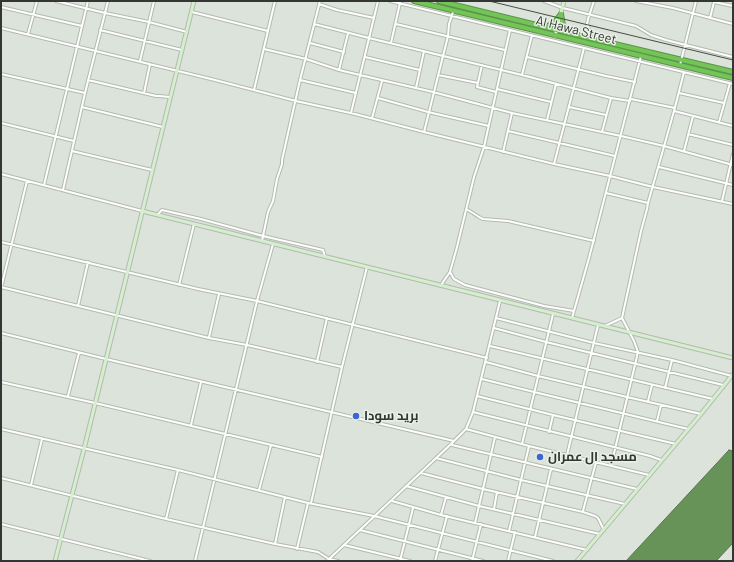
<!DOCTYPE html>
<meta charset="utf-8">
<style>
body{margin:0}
#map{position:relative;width:734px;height:562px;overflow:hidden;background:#dce3da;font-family:Barlow,sans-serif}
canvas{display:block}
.frame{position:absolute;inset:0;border:2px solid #333632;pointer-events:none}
</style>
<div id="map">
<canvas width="734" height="562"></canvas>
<div class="frame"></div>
</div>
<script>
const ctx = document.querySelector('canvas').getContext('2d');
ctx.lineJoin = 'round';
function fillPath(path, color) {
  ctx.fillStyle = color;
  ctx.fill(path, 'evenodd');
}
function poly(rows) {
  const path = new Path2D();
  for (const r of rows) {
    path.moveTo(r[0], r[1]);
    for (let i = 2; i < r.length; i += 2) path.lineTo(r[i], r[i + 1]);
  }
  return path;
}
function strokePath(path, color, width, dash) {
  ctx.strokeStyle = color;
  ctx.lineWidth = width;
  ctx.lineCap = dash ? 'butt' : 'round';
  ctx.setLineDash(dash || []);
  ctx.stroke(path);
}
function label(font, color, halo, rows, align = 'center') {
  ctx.font = font + ' Barlow,Cairo,sans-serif';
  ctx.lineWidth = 3;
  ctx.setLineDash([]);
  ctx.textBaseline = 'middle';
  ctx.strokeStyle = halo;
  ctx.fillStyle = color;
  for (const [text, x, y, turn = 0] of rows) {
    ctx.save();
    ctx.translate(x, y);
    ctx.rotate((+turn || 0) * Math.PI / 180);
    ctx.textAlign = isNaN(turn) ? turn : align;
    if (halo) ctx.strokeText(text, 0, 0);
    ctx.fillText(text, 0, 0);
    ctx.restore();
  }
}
const water = poly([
 [729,450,733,451,733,543,716,561,626,561,729,450]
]);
fillPath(water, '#679258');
strokePath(water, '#57764d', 1);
const street = poly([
 [56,1,105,13,149,22,187,32],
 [390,1,733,84],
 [544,1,563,8,636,26,651,35,666,40,733,57],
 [594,1,588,19,587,24,590,31,600,39],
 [636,1,673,8,733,24],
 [714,2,733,6],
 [319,4,337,10,374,18],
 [1,7,82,26],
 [192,12,268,31],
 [710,18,714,2],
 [314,24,369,38,522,75,611,98,630,101],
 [396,24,505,50],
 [1,28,215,80,296,101,355,114,424,132,554,164,610,176,653,187,733,204],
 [100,30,182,50],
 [28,34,37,1],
 [310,43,344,52],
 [391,43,400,3],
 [264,49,306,59,339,70,360,75,433,92,512,113,621,136,664,146,733,165],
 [365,57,420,70],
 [527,57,606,76,635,82],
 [140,61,154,1],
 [482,65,477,87,496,92],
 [680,65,696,1],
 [339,70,348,33],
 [1,74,85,93],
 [438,75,478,83],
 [522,75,532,35],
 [88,80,156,96,159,96,170,97],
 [300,80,356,93],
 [416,88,424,51],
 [497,89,551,102],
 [254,90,275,1],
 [144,93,150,64],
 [679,93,724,103],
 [378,98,428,112,489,126],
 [631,99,675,108],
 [82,107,163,127],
 [569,107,606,115],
 [674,111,733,126],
 [351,113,378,1],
 [372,118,382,81],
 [547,120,556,84],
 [719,122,730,83],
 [1,123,74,141],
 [508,131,615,156],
 [424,132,448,36,449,24,453,12],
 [602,132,611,98],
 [688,134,733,145],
 [72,151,152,170],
 [684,151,693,116],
 [503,152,512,113],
 [554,164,584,48],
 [659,167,733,185],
 [1,174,142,211],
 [44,185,88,1],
 [63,190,85,93,108,1],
 [606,193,648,203],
 [722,201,733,154],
 [466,209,473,213,479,217,483,219,508,221,594,241],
 [157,215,162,210,201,219,263,236,323,250,325,257],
 [262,241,268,212,273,201,277,179,282,164,282,160,300,80,320,1],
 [1,242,198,289,257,301,487,358],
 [450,272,454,279,465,285,544,306,574,311],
 [179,285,194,224],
 [441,286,443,282,450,272,457,247,474,177,484,147,510,30],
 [1,287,209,338,247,345,342,367],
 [1,288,27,181],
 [78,306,88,262],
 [496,318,594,343,672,360,732,376],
 [572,318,589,258,641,56],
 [605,326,622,318],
 [494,328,546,342,723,385],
 [1,333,106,359,454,441],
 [209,337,219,294],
 [490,346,713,399],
 [317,362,327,318],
 [486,362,538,376,627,397,701,414],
 [482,379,534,392,688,429],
 [1,382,95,403,322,457],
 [665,388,672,360],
 [68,396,79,353],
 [477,396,553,415,676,444],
 [648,401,652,385],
 [473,412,650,456,661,460],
 [657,421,661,405],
 [191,425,201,382],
 [1,429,178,470,308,503,374,516,553,561],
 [466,429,529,446,649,475],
 [549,432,553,415],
 [522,444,553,314],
 [452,445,637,489],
 [567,455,598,325],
 [436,458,521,480,625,504],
 [611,466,638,352,634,341,622,318,641,231,647,209,648,203,674,111,684,72],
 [421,473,483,489,583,512,595,516,598,518,604,530],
 [1,478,166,519,275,544,318,552,329,559,338,561],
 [31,485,42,439],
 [406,486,479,506,600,534],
 [259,490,271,445],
 [392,501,441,515,587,550],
 [311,503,342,367,367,267],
 [494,509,497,492],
 [583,511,596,462],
 [441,515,446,497],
 [166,519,178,470],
 [475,523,495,437],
 [1,524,150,561],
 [360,530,483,561],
 [509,531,529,446],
 [535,537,551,469],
 [275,544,285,497],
 [344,545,410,561],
 [297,549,308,503],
 [195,561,257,301,273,244],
 [327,561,451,444,466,429,473,412,500,301],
 [400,561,413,508],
 [435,561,447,516],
 [472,561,481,524],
 [508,561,515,532]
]);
const secondary = poly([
 [555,36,564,1],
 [142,211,733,358],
 [55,561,72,495,84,449,194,1],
 [577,561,701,414,733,374]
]);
const highway = poly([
 [414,1,733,78],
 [439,1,602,41,733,72],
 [561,14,563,25,569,32],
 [546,27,554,23,561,14]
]);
strokePath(street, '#b3bab0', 4);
strokePath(secondary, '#b3bab0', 5);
strokePath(highway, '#5d934a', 6);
strokePath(street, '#fff', 2);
strokePath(secondary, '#d5eecd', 3);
strokePath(highway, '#74c557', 4);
strokePath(poly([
 [489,1,733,60]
]), '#484c47', 1);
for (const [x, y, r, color] of [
 [356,416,4,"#3e64d6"],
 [540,457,4,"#3e64d6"]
]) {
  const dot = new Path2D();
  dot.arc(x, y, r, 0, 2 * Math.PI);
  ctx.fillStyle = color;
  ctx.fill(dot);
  strokePath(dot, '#e9f0e7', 1.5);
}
label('13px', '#333632', '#e9f0e7', [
 ["Al Hawa Street",576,30,14]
]);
label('bold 13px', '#333632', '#e9f0e7', [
 ["بريد سودا",364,416],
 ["مسجد ال عمران",548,457]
], 'left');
</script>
